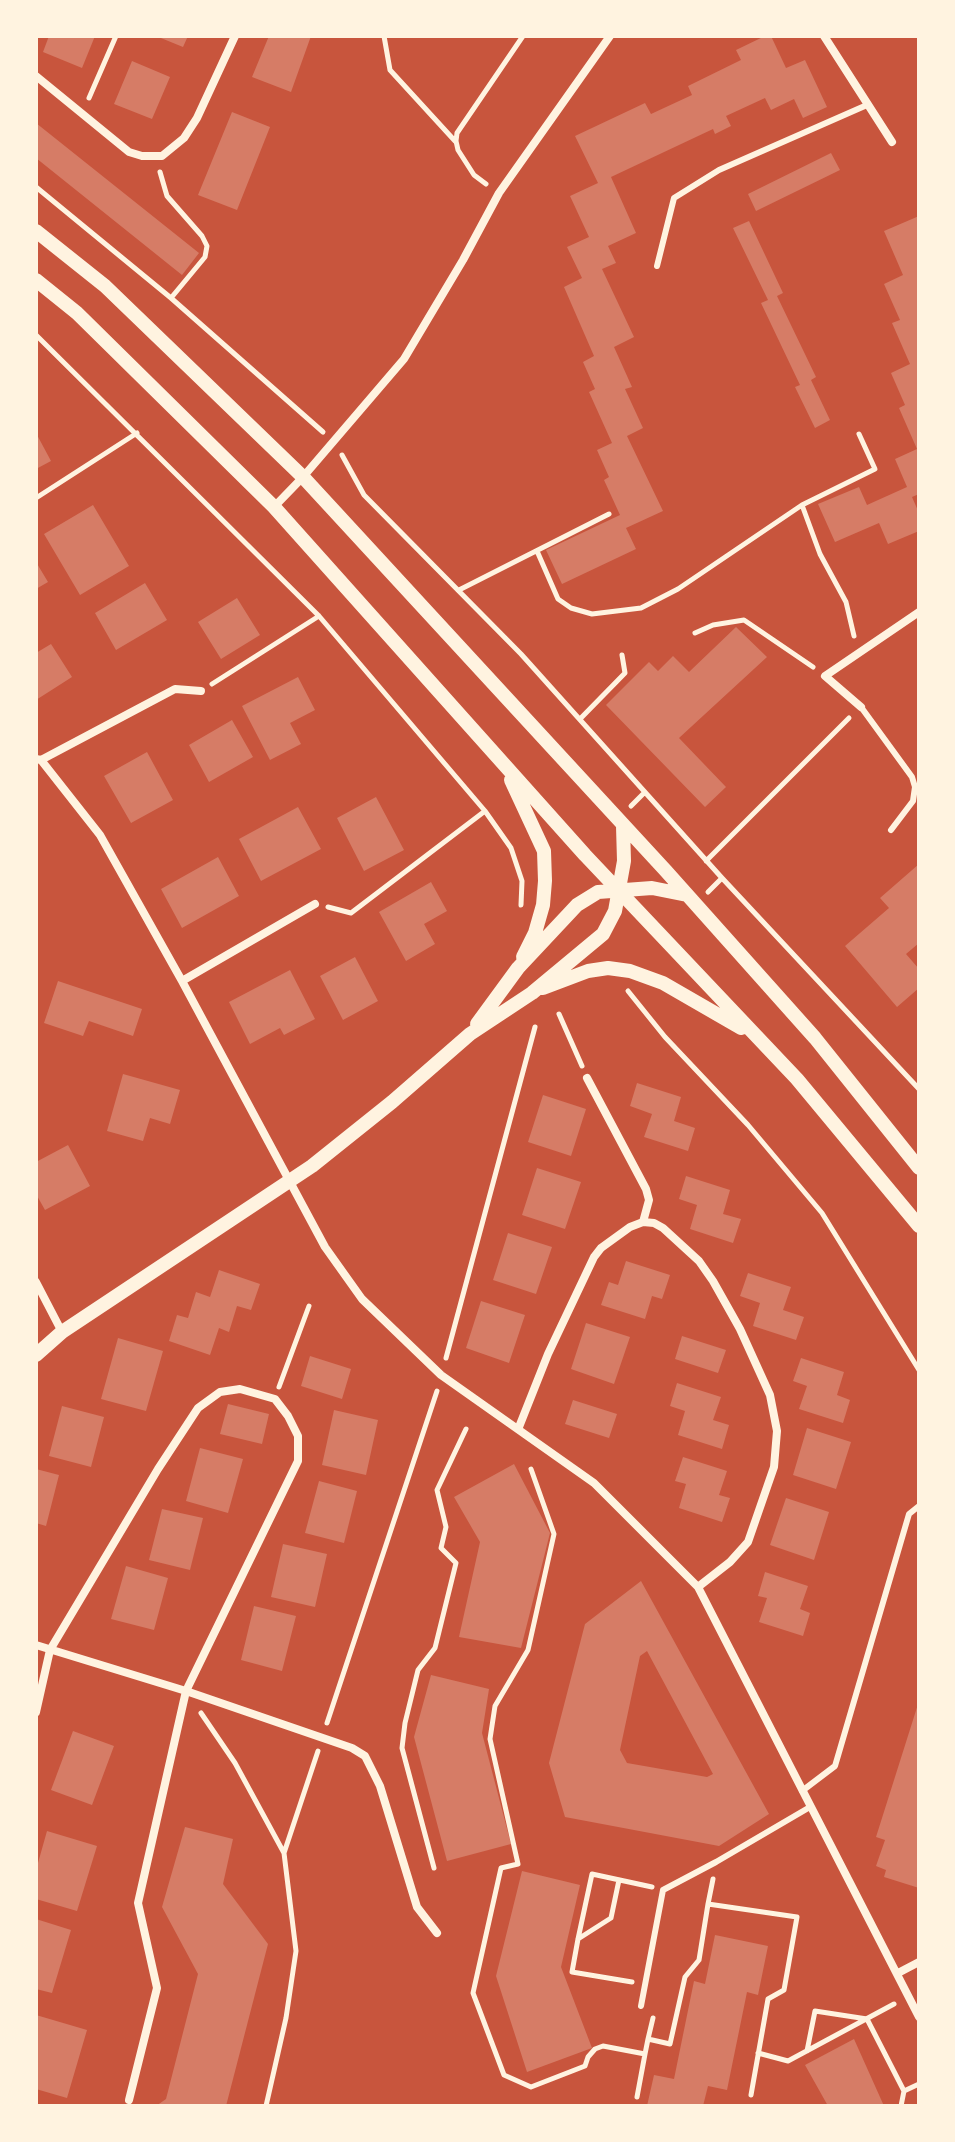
<!DOCTYPE html>
<style>
body{margin:0}
#map{position:relative;width:955px;height:2142px;overflow:hidden;background:#c8553d;font-family:"Fira Sans Condensed",sans-serif}
canvas{display:block}
.frame{position:absolute;inset:0;border:38px solid #fff3e0;pointer-events:none}
</style>
<div id="map">
<canvas width="955" height="2142"></canvas>
<div class="frame"></div>
</div>
<script>
const ctx = document.querySelector('canvas').getContext('2d');
ctx.lineJoin = 'round';
function fillPath(path, color) {
  ctx.fillStyle = color;
  ctx.fill(path, 'evenodd');
}
function poly(rows) {
  const path = new Path2D();
  for (const r of rows) {
    path.moveTo(r[0], r[1]);
    for (let i = 2; i < r.length; i += 2) path.lineTo(r[i], r[i + 1]);
  }
  return path;
}
function strokePath(path, color, width, dash) {
  ctx.strokeStyle = color;
  ctx.lineWidth = width;
  ctx.lineCap = dash ? 'butt' : 'round';
  ctx.setLineDash(dash || []);
  ctx.stroke(path);
}
fillPath(poly([
 [49,36,95,36,82,68,43,52],
 [156,36,188,36,183,47],
 [269,36,311,36,291,92,252,77],
 [765,36,771,36,786,68,805,60,827,107,803,118,794,99,771,110,765,98,726,116,731,126,715,134,713,129,611,177,636,233,608,246,616,263,602,269,634,337,614,347,632,387,625,389,643,428,627,436,663,511,626,528,636,549,562,584,546,550,620,515,604,480,609,477,597,450,612,443,589,392,595,389,583,362,594,356,564,287,582,278,567,247,589,237,570,196,598,183,575,136,645,103,651,114,692,95,688,86,741,60,736,50],
 [132,61,170,77,152,119,114,104],
 [232,112,270,127,237,210,198,195],
 [36,123,199,253,182,275,36,158],
 [831,153,840,170,756,211,748,194],
 [919,216,919,494,912,497,919,513,919,531,888,544,879,523,835,542,818,504,859,487,867,505,907,487,895,459,917,449,899,408,905,405,891,373,910,364,892,323,900,320,884,284,903,275,884,231],
 [749,221,783,293,777,296,816,377,811,380,830,420,815,428,795,387,800,385,761,303,768,300,733,228],
 [36,433,51,461,36,469],
 [93,505,129,566,80,595,44,534],
 [36,562,48,582,36,589],
 [145,583,167,620,116,650,95,613],
 [237,598,260,635,221,659,198,622],
 [736,627,767,657,679,738,726,787,705,807,606,705,649,662,658,671,673,656,689,672],
 [51,644,72,677,36,700,36,653],
 [298,677,315,710,290,723,301,744,270,760,242,706],
 [232,720,253,757,209,782,189,745],
 [147,752,173,800,131,823,104,776],
 [376,797,404,850,364,871,337,818],
 [298,807,321,849,261,881,239,839],
 [218,857,239,896,182,928,161,889],
 [919,864,919,943,906,954,919,969,919,988,897,1007,845,946,889,908,880,898],
 [431,882,447,911,424,924,435,944,406,961,379,912],
 [355,957,378,1001,343,1020,320,976],
 [290,970,315,1019,284,1035,280,1028,250,1044,229,1002],
 [58,981,142,1009,133,1036,89,1021,83,1036,44,1023],
 [123,1074,180,1090,170,1124,150,1118,143,1141,107,1131],
 [637,1083,681,1097,674,1121,695,1128,688,1151,644,1137,652,1114,630,1106],
 [543,1095,586,1109,571,1156,528,1142],
 [68,1145,90,1186,45,1210,36,1194,36,1162],
 [537,1168,581,1182,565,1229,522,1215],
 [686,1176,730,1190,723,1214,741,1219,733,1243,690,1229,697,1205,679,1199],
 [508,1233,552,1247,536,1294,493,1280],
 [626,1261,670,1275,662,1299,652,1296,645,1319,601,1305,609,1282,618,1285],
 [219,1270,260,1284,251,1310,237,1306,229,1332,219,1328,210,1355,169,1341,177,1315,188,1318,196,1292,210,1297],
 [748,1273,791,1287,783,1310,804,1317,796,1340,753,1326,760,1303,740,1296],
 [481,1301,525,1315,509,1363,466,1348],
 [586,1323,630,1337,614,1384,571,1369],
 [682,1336,726,1350,718,1373,675,1359],
 [118,1338,163,1351,146,1411,101,1399],
 [310,1356,351,1369,342,1399,301,1386],
 [801,1358,844,1372,837,1395,850,1400,843,1423,799,1409,807,1386,793,1381],
 [677,1383,721,1397,713,1420,729,1425,722,1449,678,1435,685,1411,670,1406],
 [573,1400,617,1414,609,1438,565,1424],
 [228,1404,269,1414,262,1444,220,1434],
 [62,1406,104,1417,91,1467,49,1456],
 [334,1410,378,1420,366,1475,322,1465],
 [807,1428,851,1442,836,1489,793,1475],
 [200,1448,243,1459,228,1513,186,1501],
 [683,1457,727,1471,719,1495,730,1498,722,1522,679,1508,686,1484,675,1481],
 [514,1464,550,1533,521,1648,459,1637,480,1542,454,1497],
 [36,1469,59,1475,46,1526,36,1523],
 [319,1481,357,1491,344,1543,305,1533],
 [786,1498,829,1512,814,1560,770,1545],
 [162,1509,203,1518,190,1570,149,1560],
 [283,1544,327,1554,315,1607,271,1597],
 [126,1566,168,1578,154,1630,111,1619],
 [765,1572,808,1586,800,1609,810,1613,803,1636,759,1622,767,1598,758,1596],
 [641,1581,769,1814,719,1846,565,1817,549,1763,585,1624],
 [647,1651,713,1774,707,1777,627,1763,620,1750,640,1656],
 [254,1606,296,1616,282,1671,241,1660],
 [431,1675,489,1689,482,1733,511,1844,447,1861,414,1737],
 [919,1701,919,1888,884,1877,886,1870,876,1866,885,1840,876,1837],
 [73,1731,114,1746,92,1805,51,1790],
 [185,1827,233,1839,223,1884,268,1944,226,2106,156,2106,166,2099,198,1974,162,1907],
 [47,1831,97,1846,77,1911,36,1899,36,1870],
 [522,1871,580,1885,561,1967,592,2048,527,2072,496,1976],
 [36,1919,71,1930,52,1993,36,1989],
 [715,1935,768,1946,758,1995,747,1992,727,2090,708,2086,703,2106,647,2106,654,2075,674,2079,694,1981,705,1984],
 [36,2015,87,2030,67,2098,36,2089],
 [854,2039,884,2106,828,2106,805,2065]
]), '#d67c66');
strokePath(poly([
 [384,36,390,70,455,141],
 [89,98,116,36],
 [160,172,167,196,202,236,207,246,205,257,171,298],
 [486,184,474,175,458,150,456,141,457,133,523,36],
 [36,187,171,298,323,432],
 [36,335,319,616,485,811,511,848,522,881,521,905],
 [342,455,364,495,521,654,722,878,919,1089],
 [36,498,137,433],
 [537,551,558,599,571,608,592,614,641,608,678,589,802,505],
 [459,590,609,514],
 [695,633,713,625,744,620,813,667],
 [854,636,846,602,820,554,802,505,875,469,859,434],
 [212,684,319,616],
 [580,719,625,673,622,655],
 [631,806,645,792],
 [706,861,849,718],
 [708,892,722,878],
 [328,907,351,913,485,811],
 [628,991,665,1037,748,1125,822,1213,919,1370],
 [559,1014,582,1066],
 [446,1358,535,1027],
 [279,1387,309,1306],
 [531,1469,554,1534,528,1650,495,1706,490,1739,518,1864,501,1868,473,1993,504,2075,531,2087,585,2066,588,2057,595,2049,603,2046,645,2054,648,2039,670,2044,685,1977,699,1960,708,1904,797,1917,784,1990,768,1999,751,2095],
 [201,1713,235,1763,284,1853,296,1951,286,2018,266,2106],
 [327,1723,437,1391],
 [284,1853,318,1751],
 [434,1868,402,1748,405,1723,418,1670,435,1648,456,1563,441,1548,446,1527,437,1490,466,1429],
 [708,1904,713,1879],
 [578,1939,611,1918,619,1880],
 [632,1982,572,1972,578,1939,592,1874,652,1887],
 [648,2039,653,2018],
 [807,2051,815,2011,867,2019,904,2091,901,2106],
 [758,2053,788,2061,894,2004],
 [904,2091,919,2084],
 [637,2097,645,2054]
]), '#fff3e0', 5);
strokePath(poly([
 [657,266,674,198,719,170,867,105],
 [861,707,912,777,915,787,913,801,891,830],
 [802,1791,835,1766,909,1514,919,1506],
 [641,2006,663,1890,716,1862,810,1807]
]), '#fff3e0', 6);
strokePath(poly([
 [824,36,892,142],
 [36,76,129,152,142,156,162,156,184,138,197,118,235,36],
 [274,507,303,477,404,359,463,260,499,193,610,36],
 [861,707,825,676,919,612],
 [36,759,41,760,100,835,182,981,325,1247,362,1299,441,1375,594,1483,698,1587,919,2017],
 [41,760,175,689,201,691],
 [182,981,315,904],
 [587,1078,646,1189,649,1200,643,1222],
 [36,1282,62,1332],
 [519,1427,548,1354,594,1257,601,1248,630,1227,643,1222,654,1223,663,1228,699,1261,713,1281,740,1329,770,1395,777,1431,774,1467,748,1542,730,1562,698,1587],
 [36,1645,186,1691,352,1748,365,1756,380,1786,417,1907,437,1933],
 [36,1712,50,1650,158,1469,198,1408,220,1392,240,1389,275,1399,288,1416,298,1436,298,1461,186,1691,138,1903,157,1988,129,2100],
 [898,1973,919,1962]
]), '#fff3e0', 8);
strokePath(poly([
 [36,231,105,286,303,477,666,871,815,1038,919,1168],
 [36,280,77,313,274,507,585,855,797,1079,919,1226],
 [511,780,544,851,545,881,543,905,535,933,523,957],
 [543,988,588,971,608,968,630,971,663,983,741,1028],
 [477,1024,518,968,577,905,598,892,652,888,687,895],
 [36,1355,62,1332,312,1166,392,1102,470,1034,532,993,603,934,615,911,624,861,623,826]
]), '#fff3e0', 14);
</script>
